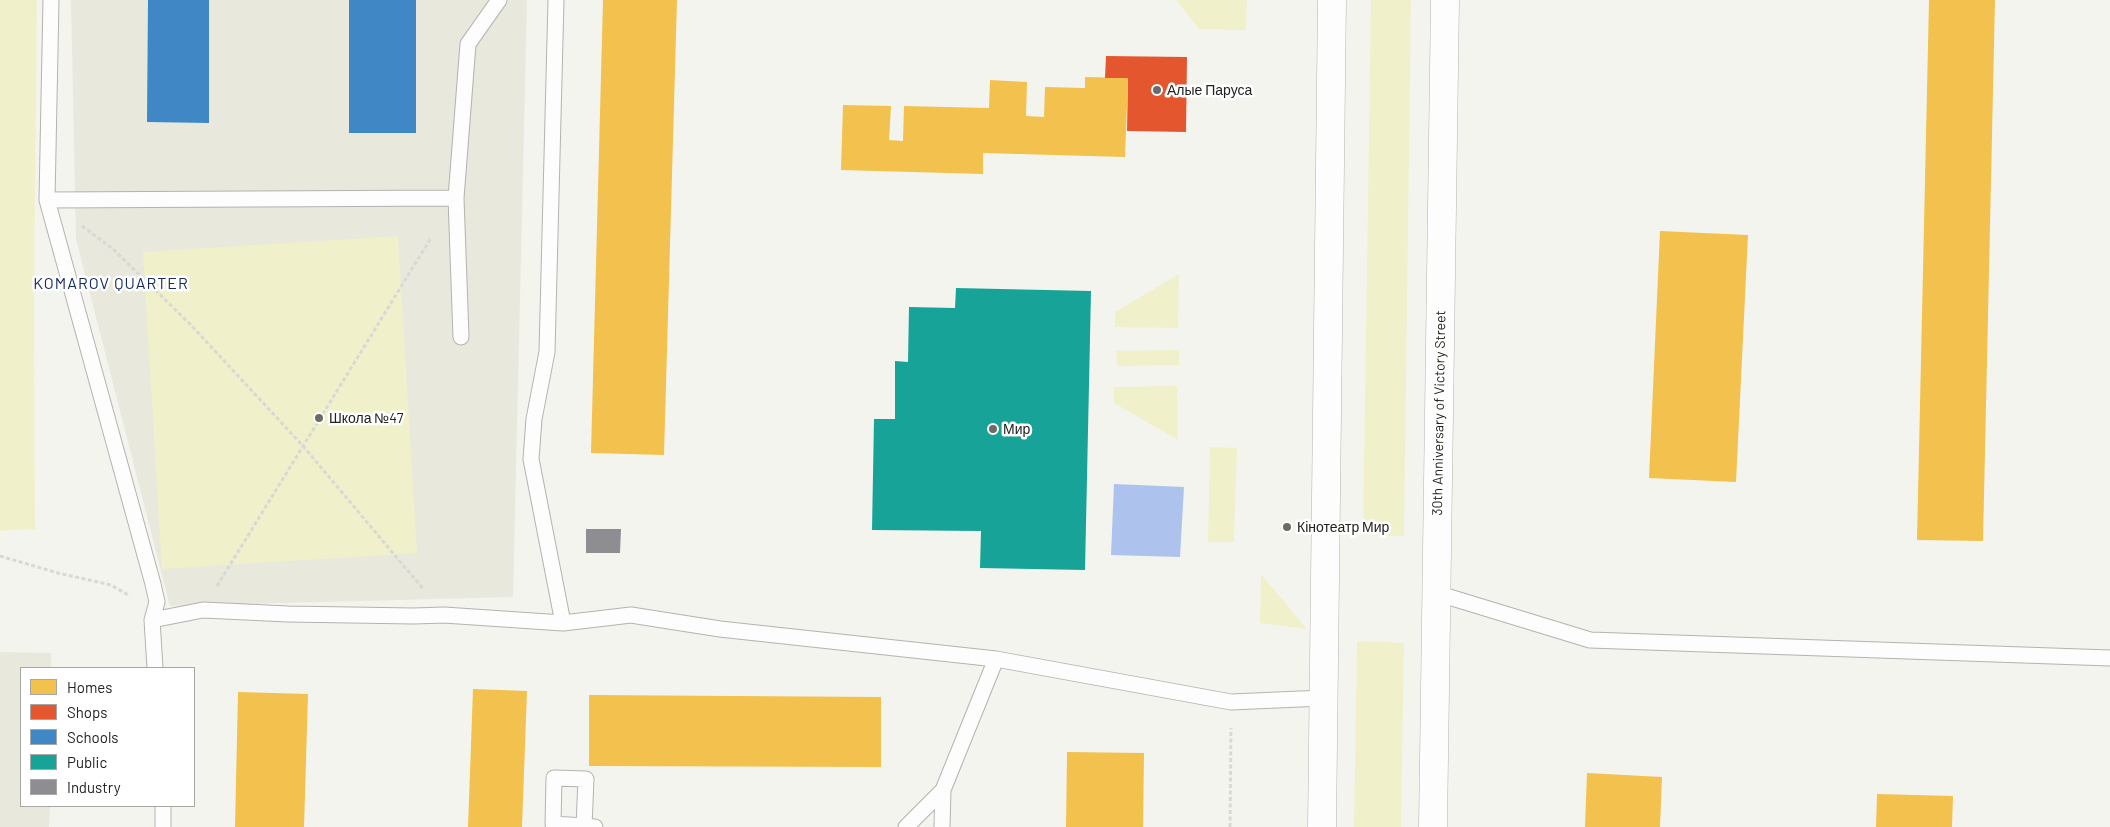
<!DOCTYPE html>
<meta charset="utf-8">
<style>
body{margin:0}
#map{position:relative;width:2110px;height:827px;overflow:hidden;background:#f4f4ef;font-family:Barlow,sans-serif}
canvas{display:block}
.legend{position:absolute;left:20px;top:667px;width:175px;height:140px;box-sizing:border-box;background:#fff;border:1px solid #a7a7a5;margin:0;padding:6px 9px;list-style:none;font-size:15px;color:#22221e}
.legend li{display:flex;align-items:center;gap:10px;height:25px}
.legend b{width:25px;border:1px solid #a7a7a5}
</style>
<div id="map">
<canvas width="2110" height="827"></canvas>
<ul class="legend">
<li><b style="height:14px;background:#f2c14e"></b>Homes</li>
<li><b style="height:14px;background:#e4572e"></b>Shops</li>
<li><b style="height:14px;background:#3f88c5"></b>Schools</li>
<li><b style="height:14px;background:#17a398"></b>Public</li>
<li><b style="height:14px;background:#8d8d92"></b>Industry</li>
</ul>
</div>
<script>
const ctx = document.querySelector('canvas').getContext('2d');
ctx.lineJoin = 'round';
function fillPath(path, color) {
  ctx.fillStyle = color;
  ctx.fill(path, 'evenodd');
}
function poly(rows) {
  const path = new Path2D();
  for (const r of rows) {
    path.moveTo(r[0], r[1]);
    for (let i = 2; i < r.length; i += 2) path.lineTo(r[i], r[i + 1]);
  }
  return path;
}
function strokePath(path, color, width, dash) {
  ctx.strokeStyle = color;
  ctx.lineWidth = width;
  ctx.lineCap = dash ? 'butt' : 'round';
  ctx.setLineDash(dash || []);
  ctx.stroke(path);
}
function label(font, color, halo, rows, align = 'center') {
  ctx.font = font + ' Barlow,sans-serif';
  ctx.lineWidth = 5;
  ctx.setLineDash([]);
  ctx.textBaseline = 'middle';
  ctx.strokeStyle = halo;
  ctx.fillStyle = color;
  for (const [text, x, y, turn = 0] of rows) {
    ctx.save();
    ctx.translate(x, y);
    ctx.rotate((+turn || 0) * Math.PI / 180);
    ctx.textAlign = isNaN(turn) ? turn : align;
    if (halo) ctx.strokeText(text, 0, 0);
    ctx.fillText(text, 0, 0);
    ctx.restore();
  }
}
fillPath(poly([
 [71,0,527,0,513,597,170,606,76,239],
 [0,652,51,653,51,668,21,668,21,806,50,806,49,827,0,827]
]), '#e8e8dd');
fillPath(poly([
 [0,0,37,0,34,298,35,529,0,531],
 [1176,0,1247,0,1246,30,1199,29],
 [1371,0,1411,0,1404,536,1363,535],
 [398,236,417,553,162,569,143,252],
 [1179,274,1178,328,1115,327,1115,312],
 [1179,350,1179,365,1117,366,1116,351],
 [1177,386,1178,440,1114,403,1114,387],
 [1210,447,1237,448,1234,542,1208,542],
 [1261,574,1307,629,1260,623],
 [1357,641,1404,643,1401,827,1354,827]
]), '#f0f0cb');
fillPath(poly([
 [1114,484,1184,487,1180,557,1111,555]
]), '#adc2ec');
fillPath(poly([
 [603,0,677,0,664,455,591,453],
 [1929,0,1995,0,1983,541,1917,540],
 [1085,77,1128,78,1125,157,983,153,983,174,841,170,843,105,891,106,889,140,903,141,904,106,989,108,990,80,1027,82,1026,116,1044,117,1045,87,1085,88],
 [1660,231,1748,235,1736,482,1649,478],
 [473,689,527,691,522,827,468,827],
 [238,692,308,694,304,827,235,827],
 [589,695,881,697,881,767,589,766],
 [1067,752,1144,753,1143,827,1066,827],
 [1587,773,1662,777,1660,827,1585,827],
 [1877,794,1953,796,1952,827,1876,827]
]), '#f2c14e');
fillPath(poly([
 [1106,56,1187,57,1186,132,1127,131,1128,78,1105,78]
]), '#e4572e');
fillPath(poly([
 [148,0,209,0,209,123,147,122],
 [349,0,416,0,416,133,349,133]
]), '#3f88c5');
fillPath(poly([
 [956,288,1091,291,1085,570,980,568,981,531,872,530,874,419,895,419,895,361,908,362,909,307,955,308]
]), '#17a398');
fillPath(poly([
 [586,529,621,529,620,553,586,553]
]), '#8d8d92');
const service = poly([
 [556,0,547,352,534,419,531,459,563,623],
 [456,198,461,337],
 [47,200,51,0],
 [1436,593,1590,640,2110,658],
 [152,620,203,610,288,614,414,616,444,615,563,623,631,615,720,629,996,659],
 [155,668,152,620,157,602,153,584,47,200,456,198,468,44,499,0],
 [584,826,586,779,554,778,553,824,584,826,595,827],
 [163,827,163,806],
 [906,827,943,790,996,659,1231,702,1323,698],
 [942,827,943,790]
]);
const tertiary = poly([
 [1322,827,1332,0],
 [1433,827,1445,0]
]);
strokePath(service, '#b3b3af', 17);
strokePath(tertiary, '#b3b3af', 29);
strokePath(poly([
 [82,226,113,249,190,324,303,446,424,590],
 [0,556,58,573,111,585,130,596],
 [217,586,431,238],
 [1230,827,1231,728]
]), '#d8d8d6', 3, [4, 2.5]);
strokePath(service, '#fdfdfd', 15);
strokePath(tertiary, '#fdfdfd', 28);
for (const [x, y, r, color] of [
 [1157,90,5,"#6c6c67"],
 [319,418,5,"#6c6c67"],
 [993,429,5,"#6c6c67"],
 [1287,527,5,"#6c6c67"]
]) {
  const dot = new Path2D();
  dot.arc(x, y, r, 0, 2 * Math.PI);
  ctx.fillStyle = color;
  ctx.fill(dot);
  strokePath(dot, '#fff', 2);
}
label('14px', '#22221e', '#fff', [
 ["Алые Паруса",1167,90],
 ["Школа №47",329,418],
 ["Мир",1003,429],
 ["Кінотеатр Мир",1297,527]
], 'left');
label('14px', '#22221e', '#fff', [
 ["30th Anniversary of Victory Street",1439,413,-89]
]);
ctx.letterSpacing = '1px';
label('16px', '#162b61', '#fff', [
 ["KOMAROV QUARTER",111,284]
]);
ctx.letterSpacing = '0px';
</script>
